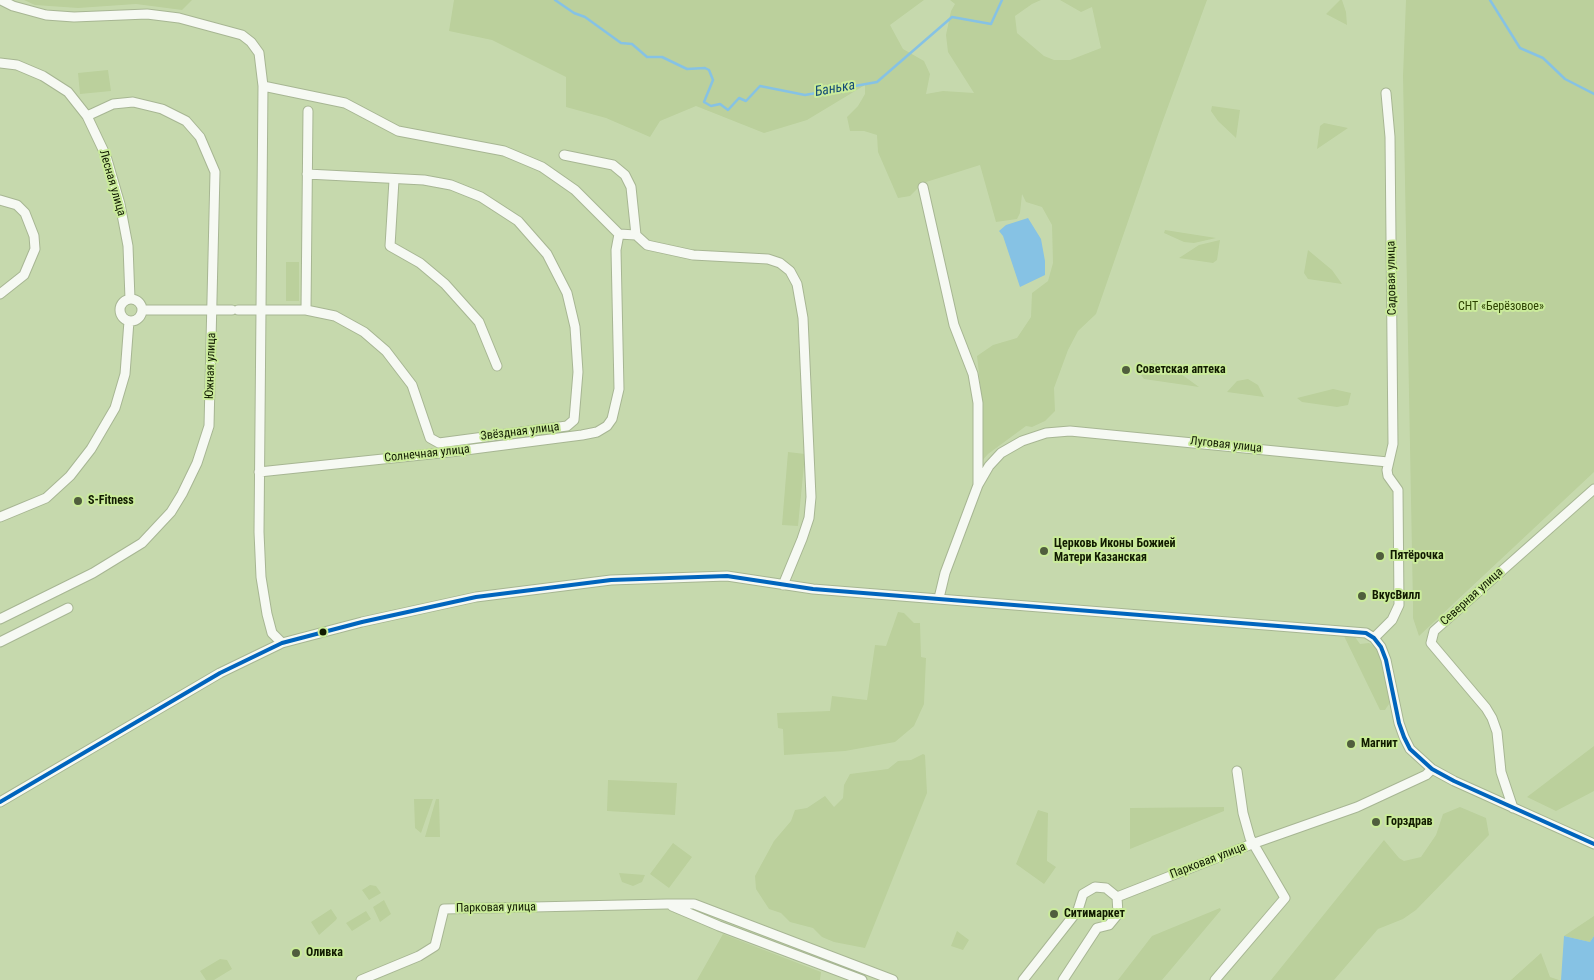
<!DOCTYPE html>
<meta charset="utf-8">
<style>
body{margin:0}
canvas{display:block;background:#c6d9ad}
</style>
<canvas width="1594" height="980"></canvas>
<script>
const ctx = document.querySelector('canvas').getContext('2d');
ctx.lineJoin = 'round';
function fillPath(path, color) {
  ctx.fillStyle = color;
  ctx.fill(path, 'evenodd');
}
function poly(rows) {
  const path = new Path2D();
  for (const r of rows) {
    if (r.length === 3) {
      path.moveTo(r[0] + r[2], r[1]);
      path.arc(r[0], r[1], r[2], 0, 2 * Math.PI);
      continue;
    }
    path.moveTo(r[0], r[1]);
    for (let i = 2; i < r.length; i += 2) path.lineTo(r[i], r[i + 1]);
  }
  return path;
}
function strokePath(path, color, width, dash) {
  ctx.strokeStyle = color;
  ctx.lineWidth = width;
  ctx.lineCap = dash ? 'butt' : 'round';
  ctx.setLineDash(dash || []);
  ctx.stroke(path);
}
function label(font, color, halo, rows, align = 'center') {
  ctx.font = font + ' "Roboto Condensed",sans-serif';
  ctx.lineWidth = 4;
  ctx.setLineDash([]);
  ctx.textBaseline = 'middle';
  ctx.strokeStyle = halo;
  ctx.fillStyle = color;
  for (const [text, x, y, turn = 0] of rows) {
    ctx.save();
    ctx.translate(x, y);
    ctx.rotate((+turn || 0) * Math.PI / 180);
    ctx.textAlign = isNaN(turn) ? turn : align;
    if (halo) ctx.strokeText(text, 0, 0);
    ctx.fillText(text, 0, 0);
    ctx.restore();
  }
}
fillPath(poly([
 [24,0,192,0,182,10,136,4,78,8,35,5],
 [454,0,924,0,890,25,903,49,924,61,930,74,926,94,943,91,974,93,948,52,946,35,951,11,955,4,950,0,1041,0,1032,4,1015,16,1017,33,1044,56,1054,60,1070,60,1101,48,1092,7,1081,12,1060,0,1207,0,1162,123,1096,314,1078,331,1068,350,1054,388,1055,411,1045,421,1032,427,1026,426,988,454,981,462,983,409,977,356,993,345,1017,338,1031,317,1032,293,1048,281,1053,263,1052,225,1042,207,1026,202,1022,194,1020,213,1017,219,996,222,980,165,923,183,910,196,898,198,878,152,877,135,864,131,850,131,847,117,858,106,865,94,865,85,807,120,764,133,696,106,660,121,650,137,606,118,566,107,566,77,492,40,449,31],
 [1340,0,1342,0,1346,12,1347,25,1326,14],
 [1406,0,1594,0,1594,472,1419,636,1413,618,1413,605,1403,76],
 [108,70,111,91,80,94,78,73],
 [1212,106,1240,110,1236,138,1218,121,1211,111],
 [1324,123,1348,128,1317,149,1320,126],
 [1165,230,1216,238,1194,243,1184,242,1164,233],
 [1220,240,1217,260,1213,263,1179,258,1199,245],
 [1308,250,1332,270,1342,284,1308,279,1304,273],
 [286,262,299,262,299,301,286,301],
 [1153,363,1170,366,1199,387,1144,379,1138,371,1139,367],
 [1248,379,1258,385,1264,397,1227,392,1237,381],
 [1333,389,1351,393,1348,405,1337,407,1302,402,1297,398],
 [788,452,805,454,798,526,782,525],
 [898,612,904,613,914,623,920,623,921,657,926,658,924,704,914,726,895,742,845,751,784,755,783,729,778,728,777,713,830,711,832,696,867,700,875,645,886,646],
 [1344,636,1355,637,1360,644,1369,643,1375,647,1382,659,1389,699,1389,704,1385,710,1380,710],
 [1594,746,1594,791,1556,811,1527,797],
 [923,754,925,755,927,793,865,948,834,942,822,937,813,928,790,922,781,913,769,909,756,889,755,876,774,841,791,821,795,810,807,808,825,796,834,807,843,798,844,785,850,774,888,769,898,761,911,760],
 [608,780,677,783,675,815,607,811],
 [414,799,433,799,421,833,415,828],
 [436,799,439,799,440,837,425,837],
 [1224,807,1224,811,1130,849,1130,808],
 [1460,807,1486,818,1489,835,1416,910,1403,919,1378,929,1334,980,1271,980,1384,840,1399,858,1404,861,1421,857,1436,835,1443,814],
 [1038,810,1048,813,1047,861,1056,867,1044,884,1016,864],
 [673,843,692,857,669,888,650,874],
 [619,873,645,875,642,882,633,886,622,882],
 [370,885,376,886,381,893,369,900,362,890],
 [384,900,391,914,380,922,373,907],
 [1220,908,1221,910,1162,980,1118,980,1152,936],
 [331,909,337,918,336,920,319,935,311,922],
 [366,911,371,919,352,931,346,923],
 [1594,916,1594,936,1590,942,1564,936],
 [957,931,969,940,963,950,951,946],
 [723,934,821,972,820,980,697,980],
 [1541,953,1550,977,1559,980,1511,980],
 [220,959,227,960,232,969,214,980,206,980,200,971]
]), '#bbd09c');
fillPath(poly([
 [1028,218,1041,239,1045,261,1045,275,1020,287,1003,236,999,231,1006,225],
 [1564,936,1590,942,1594,936,1594,980,1561,980]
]), '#86c2e4');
strokePath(poly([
 [555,0,574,13,585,17,621,43,632,44,647,57,662,57,687,69,705,68,709,70,713,80,704,102,711,106,720,104,728,110,739,98,746,101,760,86,805,95,877,82,952,17,991,24,1002,0],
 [1490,0,1520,48,1543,58,1565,79,1594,94]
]), '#86c2e4', 2.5);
const minor = poly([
 [1,0,13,6,46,15,74,17,147,14,179,18,242,35,251,42,259,53,263,86,259,532,261,577,267,614,272,633,282,643],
 [0,63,17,65,43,76,68,92,87,116,106,156,120,204,128,246,130,299],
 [263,86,345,103,398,131,504,151,542,167,575,190,619,234,636,235],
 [564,155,613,165,625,175,631,187,636,235,647,245,693,255,768,259,780,263,790,271,797,284,803,318,811,497,809,518,802,539,783,585],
 [394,180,390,246,420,263,445,284,479,322,497,366],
 [923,187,954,325,973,374,978,403,978,485,945,573,939,598],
 [0,200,17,205,25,213,34,236,35,249,24,275,0,294],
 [131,310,11],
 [143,310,232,310],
 [238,310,306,310,335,316,364,332,386,351,412,385,430,438,439,443,567,426,574,420,578,372,575,327,567,293,547,254,518,221,481,197,451,185,424,180,307,174],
 [306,310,308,111],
 [259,472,450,452,582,435,597,432,607,426,612,419,619,389,616,250,619,234],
 [978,485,989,466,1001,453,1022,441,1046,433,1070,431,1388,462],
 [0,517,46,498,70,476,91,449,115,408,125,374,129,321],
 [0,619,93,573,142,543,171,512,182,494,197,463,209,426,215,172,200,137,186,121,162,109,133,102,113,104,87,116],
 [1374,638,1392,620,1399,605,1398,490,1388,476,1387,470,1393,444,1390,137,1386,93],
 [0,642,68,608],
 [0,802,220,673,282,643,362,622,476,597,611,580,727,576,813,589,1366,633,1374,638,1381,647,1386,660,1399,723,1404,737,1410,749,1432,769,1454,781,1594,844],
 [1513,808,1501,772,1497,732,1492,718,1486,708,1431,643,1434,631,1594,489],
 [1117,897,1252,844,1357,807,1426,775,1432,769],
 [672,906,719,926,862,980],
 [361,980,419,956,435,946,444,909,667,904,694,904,893,980],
 [1023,980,1078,910,1083,894,1095,887,1106,888,1117,897,1118,914,1109,925,1097,928,1063,980],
 [1215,980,1285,898,1250,838,1243,813,1237,771]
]);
strokePath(minor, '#a7b693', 11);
strokePath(minor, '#f6f9f3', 9);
strokePath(poly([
 [0,802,220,673,282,643,362,622,476,597,611,580,727,576,813,589,1366,633,1374,638,1381,647,1386,660,1399,723,1404,737,1410,749,1432,769,1454,781,1594,844]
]), '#0065bd', 4);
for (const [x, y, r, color] of [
 [1126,370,5,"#505e3d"],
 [78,501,5,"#505e3d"],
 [1044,551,5,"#505e3d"],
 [1380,556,5,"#505e3d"],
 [1362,596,5,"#505e3d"],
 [323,632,4.5,"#111b00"],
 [1351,744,5,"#505e3d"],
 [1376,822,5,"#505e3d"],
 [1054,914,5,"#505e3d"],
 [296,953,5,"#505e3d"]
]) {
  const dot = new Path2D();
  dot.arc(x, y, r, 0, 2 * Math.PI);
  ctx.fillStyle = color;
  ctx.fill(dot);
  strokePath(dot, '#caeb9b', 2);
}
label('12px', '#111b00', '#caeb9b', [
 ["Лесная улица",112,183,74],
 ["Садовая улица",1392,278,-91],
 ["Южная улица",211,366,-88],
 ["Звёздная улица",520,432,-7],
 ["Луговая улица",1226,445,6],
 ["Солнечная улица",427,454,-6],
 ["Северная улица",1472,597,-42],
 ["Парковая улица",1208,861,-21],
 ["Парковая улица",496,908,-1]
]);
label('12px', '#2d4200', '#caeb9b', [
 ["СНТ «Берёзовое»",1501,307]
]);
label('bold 12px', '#111b00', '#caeb9b', [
 ["Советская аптека",1136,370],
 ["S-Fitness",88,501],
 ["Церковь Иконы Божией",1054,544],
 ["Матери Казанская",1054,558],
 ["Пятёрочка",1390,556],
 ["ВкусВилл",1372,596],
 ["Магнит",1361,744],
 ["Горздрав",1386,822],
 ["Ситимаркет",1064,914],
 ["Оливка",306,953]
], 'left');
label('italic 14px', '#124a75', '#caeb9b', [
 ["Банька",835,89,-10]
]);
</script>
